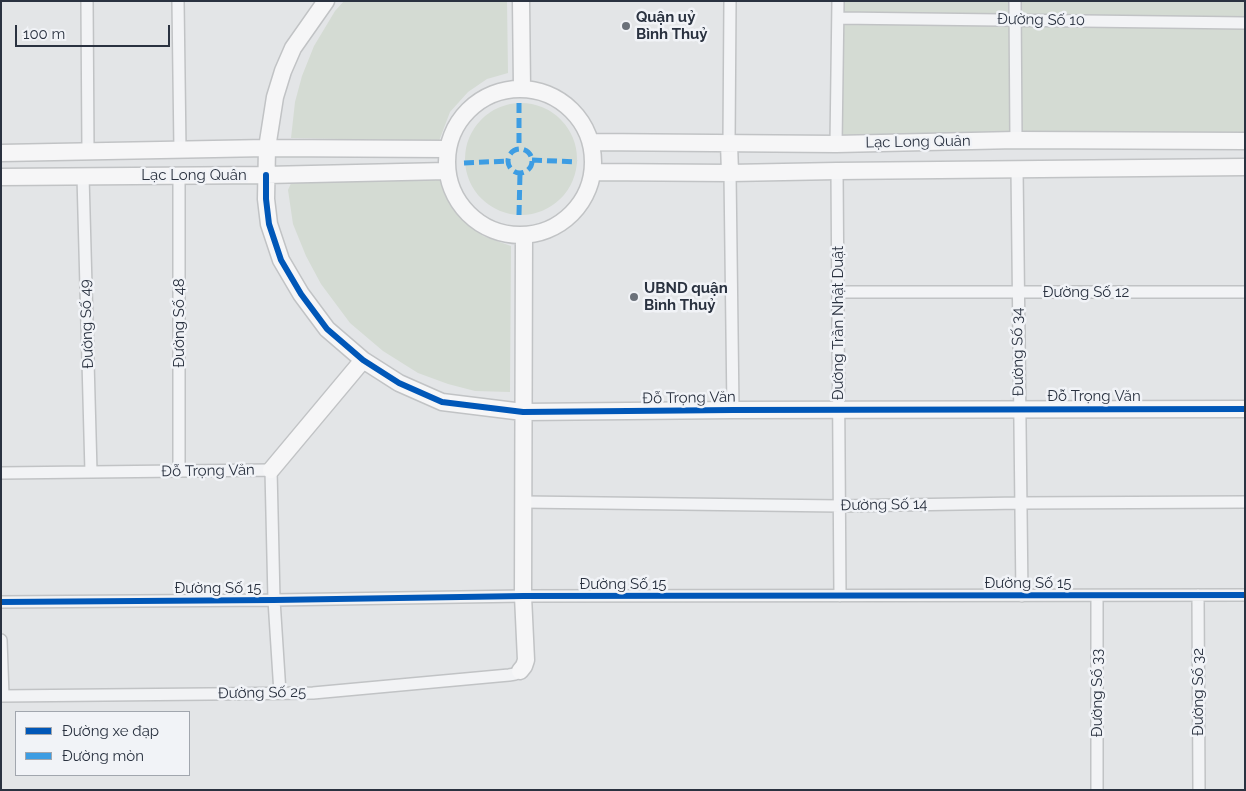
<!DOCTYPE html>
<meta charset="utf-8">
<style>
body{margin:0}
#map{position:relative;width:1246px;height:791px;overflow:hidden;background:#e3e5e7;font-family:Raleway,sans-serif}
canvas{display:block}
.frame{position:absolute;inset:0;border:2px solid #2a3240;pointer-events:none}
.legend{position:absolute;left:15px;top:711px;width:175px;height:65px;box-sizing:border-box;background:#f1f3f7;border:1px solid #a1a6ae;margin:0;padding:6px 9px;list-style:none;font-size:15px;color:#2a3240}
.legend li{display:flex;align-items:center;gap:10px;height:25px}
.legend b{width:25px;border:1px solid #a1a6ae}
.scale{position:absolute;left:15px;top:25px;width:155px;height:22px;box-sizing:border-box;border:2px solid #2a3240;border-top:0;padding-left:6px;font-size:15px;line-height:18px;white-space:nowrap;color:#2a3240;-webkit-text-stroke:4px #f1f3f7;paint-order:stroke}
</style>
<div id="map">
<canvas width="1246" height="791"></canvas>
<div class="frame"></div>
<ul class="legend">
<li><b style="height:6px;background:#0057b8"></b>Đường xe đạp</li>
<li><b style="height:6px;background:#3d9de3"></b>Đường mòn</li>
</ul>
<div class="scale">100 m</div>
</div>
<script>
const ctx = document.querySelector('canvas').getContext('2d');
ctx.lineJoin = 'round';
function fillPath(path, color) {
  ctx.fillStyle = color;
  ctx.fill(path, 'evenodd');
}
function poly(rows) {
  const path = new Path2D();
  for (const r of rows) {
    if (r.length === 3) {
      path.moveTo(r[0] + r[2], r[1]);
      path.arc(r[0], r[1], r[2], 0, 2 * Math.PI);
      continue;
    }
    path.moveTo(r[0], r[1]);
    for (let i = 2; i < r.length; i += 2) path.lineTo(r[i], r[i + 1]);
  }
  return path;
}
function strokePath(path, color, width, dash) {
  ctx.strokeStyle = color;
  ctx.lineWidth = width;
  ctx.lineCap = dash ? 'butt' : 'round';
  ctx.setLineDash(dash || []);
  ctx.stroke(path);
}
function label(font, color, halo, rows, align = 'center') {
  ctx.font = font + ' Raleway,sans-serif';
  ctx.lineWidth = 5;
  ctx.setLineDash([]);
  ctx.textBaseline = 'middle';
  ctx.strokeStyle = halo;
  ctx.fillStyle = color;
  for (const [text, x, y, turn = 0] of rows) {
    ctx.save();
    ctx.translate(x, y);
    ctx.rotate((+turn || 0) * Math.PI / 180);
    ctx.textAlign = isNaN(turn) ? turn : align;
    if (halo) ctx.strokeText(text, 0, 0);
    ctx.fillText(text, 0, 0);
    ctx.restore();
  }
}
fillPath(poly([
 [344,1,507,1,508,73,487,79,468,92,450,112,439,141,291,138,295,102,302,76,314,46,335,11],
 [838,1,1245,1,1245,141,836,144],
 [521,159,56],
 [441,180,448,199,462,218,483,236,511,246,510,392,475,391,448,384,418,373,383,351,350,323,321,284,306,256,293,224,288,190,292,181]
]), '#d4dbd3');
const street = poly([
 [87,1,88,151],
 [178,1,180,150],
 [1015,1,1016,140],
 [838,18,1245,23],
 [729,143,730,1],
 [836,144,838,1],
 [1017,169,1022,596],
 [837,171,840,596],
 [730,173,733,410],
 [179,175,179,471],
 [83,176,91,472],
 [838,292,1245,292],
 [1,473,271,470,274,600,280,693],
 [523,502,840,506,1020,503,1245,502],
 [1198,595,1199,790],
 [1097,596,1097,790],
 [1,602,274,600,523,596,1245,595],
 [1,640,3,696],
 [1,696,313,693,509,675,515,674,520,671]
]);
const secondary = poly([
 [326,1,293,48,283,71,275,97,267,148,266,199,269,224,281,260,301,294,327,329,363,360,399,383,442,402,523,412,733,410,1245,409],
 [521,1,522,88],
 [520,162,73],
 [591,142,836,144,1016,140,1245,141],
 [729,143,730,173],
 [1,153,267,148,446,149],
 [593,172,730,173,837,171,1245,167],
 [1,177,266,175,447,171],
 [271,470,363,360],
 [520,671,524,666,526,660,523,596,524,236]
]);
strokePath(street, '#c1c3c5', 14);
strokePath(secondary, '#c1c3c5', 19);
strokePath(street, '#f2f3f5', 11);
strokePath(secondary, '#f6f6f7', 16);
strokePath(poly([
 [519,103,519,148],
 [520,161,12],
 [532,160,577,162],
 [464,163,508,161],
 [519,215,520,173]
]), '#3d9de3', 5, [10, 5]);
strokePath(poly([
 [266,175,266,199,269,224,281,260,301,294,327,329,363,360,399,383,442,402,523,412,733,410,1245,409],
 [1,602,274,600,523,596,1245,595]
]), '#0057b8', 6);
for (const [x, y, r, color] of [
 [626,26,5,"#6b717a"],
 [634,297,5,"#6b717a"]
]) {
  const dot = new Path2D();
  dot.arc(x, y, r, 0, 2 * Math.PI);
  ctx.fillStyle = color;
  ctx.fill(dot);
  strokePath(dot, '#f1f3f7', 2);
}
label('bold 15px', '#2a3240', '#f1f3f7', [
 ["Quận uỷ",636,17],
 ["Bình Thuỷ",636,34],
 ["UBND quận",644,288],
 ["Bình Thuỷ",644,305]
], 'left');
label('15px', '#2a3240', '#f1f3f7', [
 ["Đường Số 10",1041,20,1],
 ["Lạc Long Quân",918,142,-1],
 ["Lạc Long Quân",194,175],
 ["Đường Số 12",1086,292],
 ["Đường Số 48",179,323,-90],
 ["Đường Trần Nhật Duật",838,323,-90],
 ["Đường Số 49",87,324,-92],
 ["Đường Số 34",1018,352,-91],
 ["Đỗ Trọng Văn",1094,396],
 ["Đỗ Trọng Văn",689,398,-1],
 ["Đỗ Trọng Văn",208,471,-1],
 ["Đường Số 14",884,505,-1],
 ["Đường Số 15",1028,583],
 ["Đường Số 15",623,584],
 ["Đường Số 15",218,588],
 ["Đường Số 32",1198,692,-90],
 ["Đường Số 25",262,693,-1],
 ["Đường Số 33",1097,693,-90]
]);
</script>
